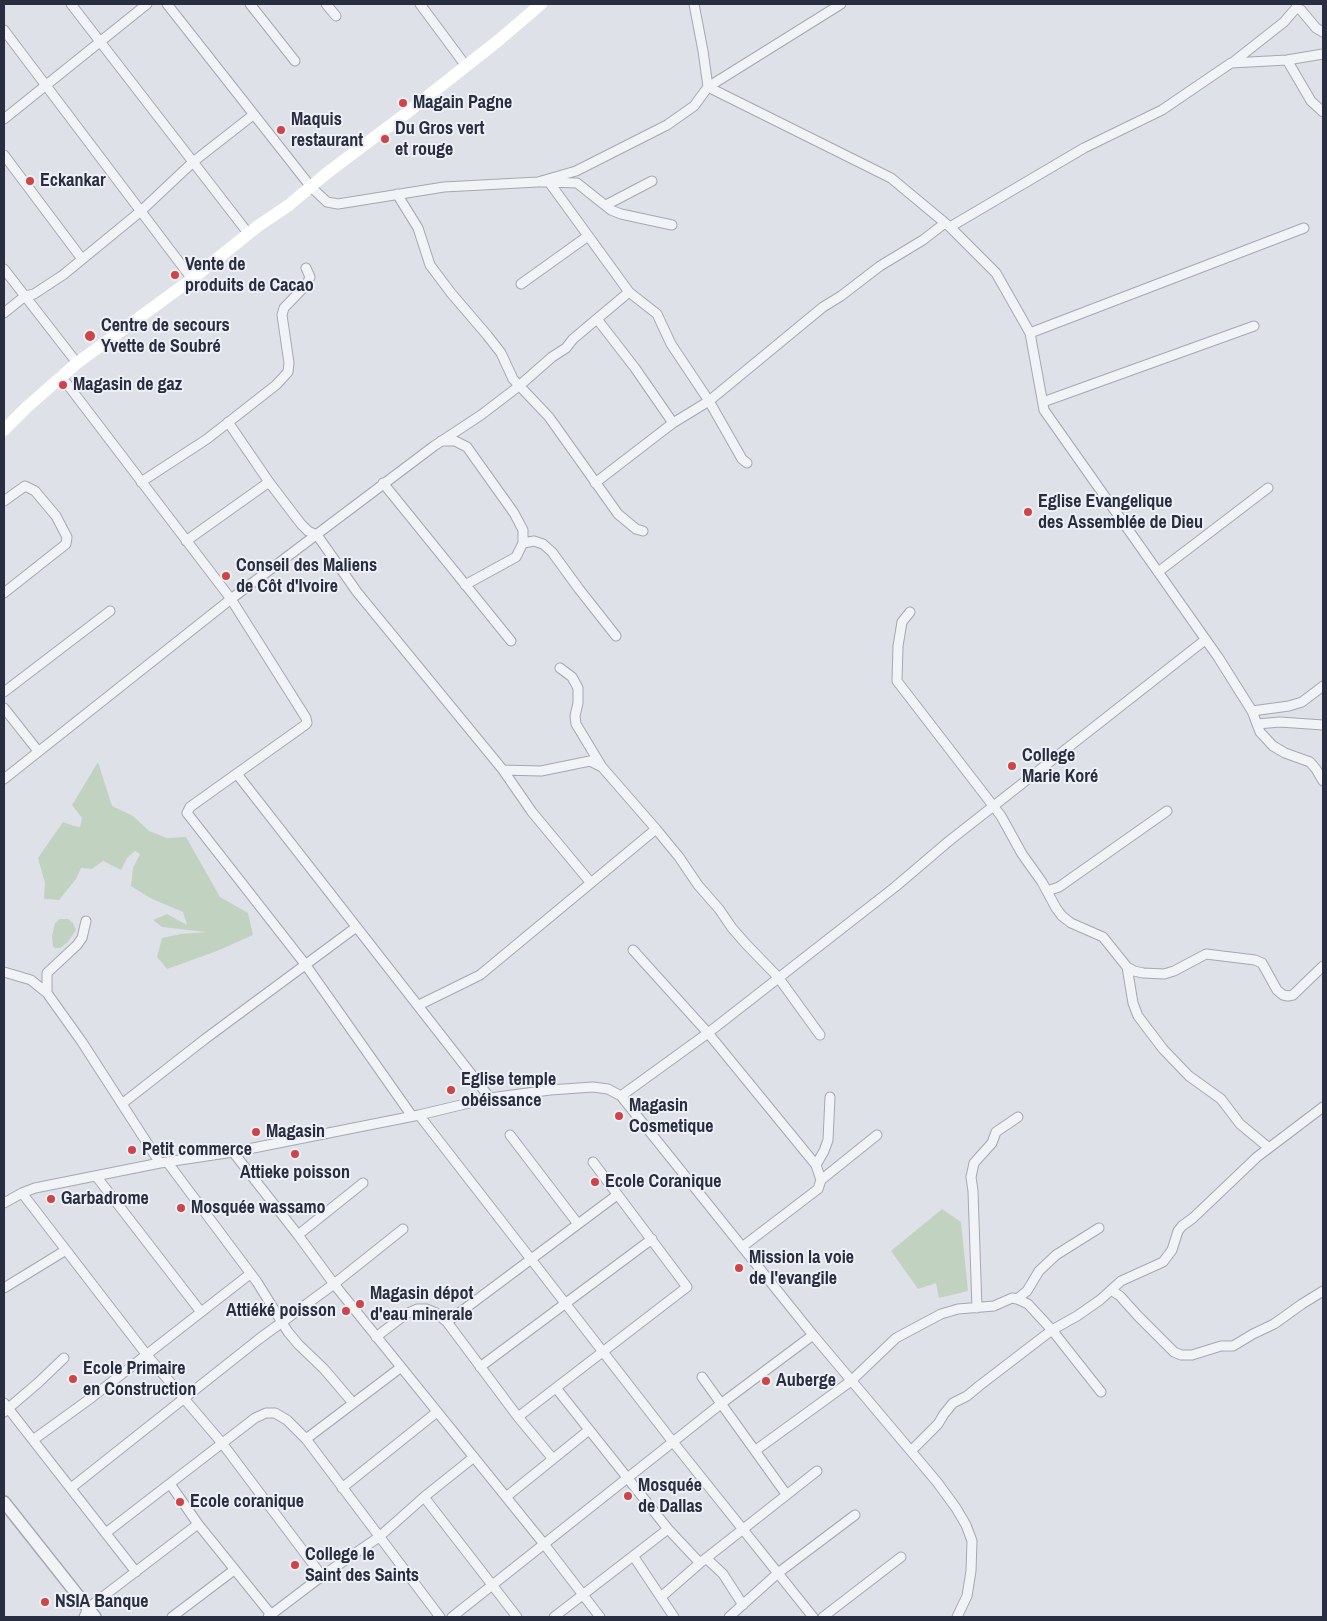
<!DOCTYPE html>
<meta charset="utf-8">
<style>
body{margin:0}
#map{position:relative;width:1327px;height:1621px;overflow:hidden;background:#dfe1e8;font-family:"Archivo Narrow",sans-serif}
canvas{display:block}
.frame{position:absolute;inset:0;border:5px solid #282e3f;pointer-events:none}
</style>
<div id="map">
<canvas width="1327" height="1621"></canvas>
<div class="frame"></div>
</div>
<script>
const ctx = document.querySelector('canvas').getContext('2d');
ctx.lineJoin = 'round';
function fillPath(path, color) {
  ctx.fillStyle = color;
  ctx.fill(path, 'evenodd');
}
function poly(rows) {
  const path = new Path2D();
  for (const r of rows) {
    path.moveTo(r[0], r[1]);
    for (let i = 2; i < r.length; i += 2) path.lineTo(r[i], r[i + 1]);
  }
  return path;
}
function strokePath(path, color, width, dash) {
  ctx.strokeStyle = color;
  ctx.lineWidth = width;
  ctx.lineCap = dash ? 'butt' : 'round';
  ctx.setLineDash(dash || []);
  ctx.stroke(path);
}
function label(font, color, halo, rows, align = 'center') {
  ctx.font = font + ' "Archivo Narrow",sans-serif';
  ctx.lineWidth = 4;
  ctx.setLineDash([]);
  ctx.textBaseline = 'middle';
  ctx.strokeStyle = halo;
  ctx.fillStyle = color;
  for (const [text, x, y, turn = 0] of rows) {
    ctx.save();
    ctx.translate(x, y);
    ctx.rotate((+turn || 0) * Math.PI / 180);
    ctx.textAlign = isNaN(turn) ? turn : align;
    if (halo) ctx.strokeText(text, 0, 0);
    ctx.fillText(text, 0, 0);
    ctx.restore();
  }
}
fillPath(poly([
 [98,762,112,806,133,816,149,831,167,838,186,837,220,897,248,913,253,935,217,951,167,969,157,957,162,938,181,934,206,932,162,927,153,920,167,914,187,925,183,912,152,899,131,886,133,868,140,854,135,851,127,858,121,870,103,861,92,869,81,868,76,879,59,900,44,899,45,883,38,858,63,822,74,826,80,827,82,818,72,805],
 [60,919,68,919,73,923,76,930,67,943,60,948,55,948,53,946,52,936,55,923],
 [942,1209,961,1222,968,1291,939,1298,936,1283,918,1289,891,1251]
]), '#c2d2c0');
const minor = poly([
 [71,4,248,233],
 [167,4,311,187,327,202,338,204,444,187,538,182,576,171,667,125,694,106,708,87,703,51,694,4],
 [250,4,295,61],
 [326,4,336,16],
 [420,4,466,66],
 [1296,8,1301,10,1316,28,1323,32],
 [4,30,192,279],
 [1287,60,1311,101,1323,112],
 [1232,63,1284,22,1296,8,1297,4],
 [708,87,891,178,950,227,996,273,1030,333,1044,410,1218,657,1252,711,1289,706,1302,702,1323,686],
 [708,87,841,4],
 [4,119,147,4],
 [4,155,82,259],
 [541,182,549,182,629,292,657,314,671,344,709,401,742,459,747,463],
 [549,182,577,183,611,210,621,214,672,225],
 [397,194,418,228,430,265,451,293,487,335,501,353,513,379,549,417,618,514,636,529,643,531],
 [606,205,652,181],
 [950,227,1084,148,1162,110,1231,63,1287,60,1323,54],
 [4,269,77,363],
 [521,284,588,236],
 [4,313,25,296,34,294,63,275,141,211,193,162,253,115],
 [597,319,635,368,673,423],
 [1030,333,1304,228],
 [61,376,231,599,306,718,307,723,305,725,190,807,187,813,305,964,412,1116],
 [1043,402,1254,326],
 [228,422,269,482,301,524,308,531,317,535,357,592,503,770,532,812,591,883],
 [441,441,455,441,467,447,514,513,523,530,523,543,516,557,465,585],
 [141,482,207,439,276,385,288,372,289,363,282,315,284,308,307,284,310,277,306,268],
 [383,483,511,641],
 [595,483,673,423,709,401,823,307,841,296,880,266,923,240,945,223],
 [4,501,25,486,35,491,56,516,67,537,66,544,4,593],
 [186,541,269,482],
 [523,543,534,541,543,544,552,552,579,589,616,636],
 [1158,572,1268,488],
 [910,612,902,622,898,646,897,681,1001,816,1022,854,1042,882,1056,908,1062,916,1071,923,1103,937,1127,967,1134,971,1143,973,1164,974,1174,971,1206,954,1255,960,1262,963,1277,990,1283,995,1288,996,1293,995,1323,966],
 [560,668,572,677,578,688,578,703,575,716,576,724,602,767,656,829,679,857,698,885,719,909,732,928,746,944,778,977,820,1035],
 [4,692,110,611],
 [4,708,38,751],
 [1252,711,1260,732,1273,746,1285,753,1310,762,1316,769,1323,781],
 [1257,724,1280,722,1323,725],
 [503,770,541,771,590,761,602,767],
 [237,774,490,1098],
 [4,779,231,599,434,446,481,415,519,386,552,357,566,348,573,339,629,292],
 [1047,891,1059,887,1167,811],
 [633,950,708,1033,816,1165,821,1180,818,1189,742,1247],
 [1127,967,1133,1003,1138,1016,1163,1049,1189,1076,1221,1099,1240,1124,1269,1148],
 [4,972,31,980,47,993,82,1042,160,1163],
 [47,993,47,973,77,945,82,938,86,921],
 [419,1005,480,975,656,829],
 [621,1096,708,1033,895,887,949,841,1205,640],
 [123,1103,205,1039,355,928],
 [419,1115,673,1442,813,1617],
 [510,1135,578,1224],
 [233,1152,298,1235,334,1284,544,1544,600,1617],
 [168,1163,257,1282,288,1332,298,1344,324,1369,353,1403],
 [816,1165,824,1151,828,1140,830,1097],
 [96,1176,201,1312],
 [821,1180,877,1135],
 [22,1193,146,1354,222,1443,322,1576],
 [4,1203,22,1193,35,1188,160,1163,233,1152,419,1115,490,1098,550,1090,593,1087,608,1089,621,1096,813,1335,937,1482,956,1508,966,1525,972,1541,971,1571,967,1596,957,1617],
 [298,1235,363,1183],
 [4,1288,66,1250],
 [1111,1290,1120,1296,1138,1316,1174,1352,1181,1355,1192,1355,1221,1346,1233,1346,1253,1334,1274,1324,1302,1304,1323,1291],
 [1017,1299,1027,1291,1039,1271,1056,1255,1099,1228],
 [977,1308,973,1191,971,1177,974,1163,992,1143,996,1132,1018,1117],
 [447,1322,617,1195],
 [376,1337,406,1314,417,1309,427,1309,436,1313,447,1322,518,1417,553,1459],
 [480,1367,652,1239],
 [702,1377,786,1494],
 [556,1388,668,1529,700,1563],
 [4,1403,136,1572],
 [4,1412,39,1382,64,1358],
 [518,1417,687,1287,593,1162],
 [306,1439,400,1368],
 [33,1440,91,1398,250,1274],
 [756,1450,851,1381,896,1338,941,1314,958,1309,994,1306,1012,1298,1017,1299,1028,1304,1052,1330,1077,1316,1100,1300,1121,1281,1163,1262,1172,1250,1178,1231,1182,1226,1193,1218,1257,1157,1323,1107],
 [911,1451,938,1424,944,1414,953,1403,967,1396,979,1386,1052,1330,1101,1392],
 [170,1484,198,1524,273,1617],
 [71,1488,259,1339,334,1284,403,1229],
 [342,1488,437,1412],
 [424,1497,517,1617],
 [506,1497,589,1430],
 [107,1532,255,1418,266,1413,275,1413,287,1420,306,1439,440,1617],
 [634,1557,674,1617],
 [706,1558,723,1574,743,1605],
 [661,1597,700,1563,817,1471],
 [84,1617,88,1608,198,1524],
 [172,1617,234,1570],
 [268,1617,322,1576,379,1537,424,1497,474,1457],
 [452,1617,722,1403,813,1335],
 [554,1617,668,1529],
 [729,1617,778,1573,855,1515],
 [823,1617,901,1557]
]);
const tertiary = poly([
 [4,1502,95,1617]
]);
strokePath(minor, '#a4a8b2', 11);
strokePath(tertiary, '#a4a8b2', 14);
strokePath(minor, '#f1f3f6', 9);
strokePath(tertiary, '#f1f3f6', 11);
strokePath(poly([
 [4,430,27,407,77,363,192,279,258,226,289,205,327,173,404,115,499,40,541,4]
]), '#fff', 12);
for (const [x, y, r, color] of [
 [403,103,5,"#cd4449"],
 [281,130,5,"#cd4449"],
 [385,139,5,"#cd4449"],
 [30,181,5,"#cd4449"],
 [175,275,5,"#cd4449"],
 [90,336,6,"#cd4449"],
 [63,385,5,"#cd4449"],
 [1028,512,5,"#cd4449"],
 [226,576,5,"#cd4449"],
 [1012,766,5,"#cd4449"],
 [451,1090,5,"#cd4449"],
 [619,1116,5,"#cd4449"],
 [256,1132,5,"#cd4449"],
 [132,1150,5,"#cd4449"],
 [295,1154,5,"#cd4449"],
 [595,1182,5,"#cd4449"],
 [51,1199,5,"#cd4449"],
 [181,1208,5,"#cd4449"],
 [739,1268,5,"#cd4449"],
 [360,1304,5,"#cd4449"],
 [346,1311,5,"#cd4449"],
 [73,1379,5,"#cd4449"],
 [766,1381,5,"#cd4449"],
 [628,1496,5,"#cd4449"],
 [180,1502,5,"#cd4449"],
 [295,1565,5,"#cd4449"],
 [45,1602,5,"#cd4449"]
]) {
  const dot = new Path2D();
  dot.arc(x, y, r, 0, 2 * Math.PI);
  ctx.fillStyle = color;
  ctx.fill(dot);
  strokePath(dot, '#eef0f6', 2);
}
label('bold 18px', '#282e3f', '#eef0f6', [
 ["Magain Pagne",413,103],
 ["Maquis",291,120],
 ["restaurant",291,141],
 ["Du Gros vert",395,129],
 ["et rouge",395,150],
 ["Eckankar",40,181],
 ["Vente de",185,265],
 ["produits de Cacao",185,286],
 ["Centre de secours",101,326],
 ["Yvette de Soubré",101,347],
 ["Magasin de gaz",73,385],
 ["Eglise Evangelique",1038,502],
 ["des Assemblée de Dieu",1038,523],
 ["Conseil des Maliens",236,566],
 ["de Côt d'Ivoire",236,587],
 ["College",1022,756],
 ["Marie Koré",1022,777],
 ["Eglise temple",461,1080],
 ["obéissance",461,1101],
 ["Magasin",629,1106],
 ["Cosmetique",629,1127],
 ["Magasin",266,1132],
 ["Petit commerce",142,1150],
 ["Attieke poisson",295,1173,"center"],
 ["Ecole Coranique",605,1182],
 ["Garbadrome",61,1199],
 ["Mosquée wassamo",191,1208],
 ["Mission la voie",749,1258],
 ["de l'evangile",749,1279],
 ["Magasin dépot",370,1294],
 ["d'eau minerale",370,1315],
 ["Attiéké poisson",336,1311,"right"],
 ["Ecole Primaire",83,1369],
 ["en Construction",83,1390],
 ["Auberge",776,1381],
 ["Mosquée",638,1486],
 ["de Dallas",638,1507],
 ["Ecole coranique",190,1502],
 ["College le",305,1555],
 ["Saint des Saints",305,1576],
 ["NSIA Banque",55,1602]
], 'left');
</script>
